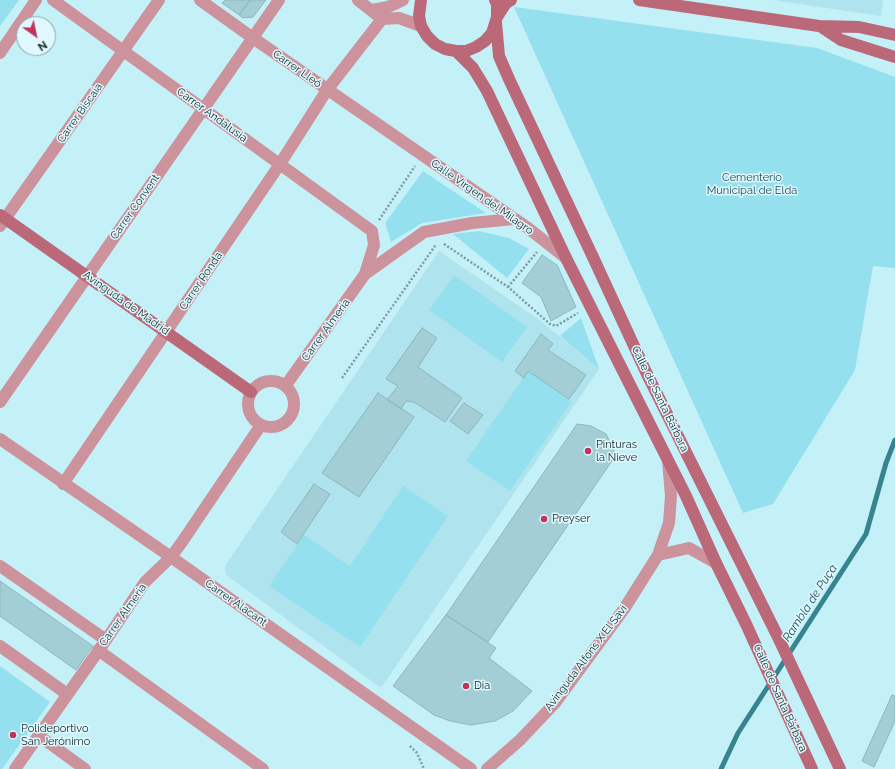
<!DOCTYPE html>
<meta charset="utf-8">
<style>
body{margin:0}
#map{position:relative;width:895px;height:769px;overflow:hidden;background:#c4f0f8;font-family:Raleway,sans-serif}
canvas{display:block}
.north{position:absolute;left:16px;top:16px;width:40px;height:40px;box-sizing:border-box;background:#dff9fe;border:1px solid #8fa5a9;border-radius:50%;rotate:147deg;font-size:11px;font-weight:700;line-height:16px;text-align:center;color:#16272a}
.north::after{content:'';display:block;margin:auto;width:14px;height:18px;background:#c1325d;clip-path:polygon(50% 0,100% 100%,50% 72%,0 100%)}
</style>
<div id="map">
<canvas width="895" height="769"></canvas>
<div class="north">N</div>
</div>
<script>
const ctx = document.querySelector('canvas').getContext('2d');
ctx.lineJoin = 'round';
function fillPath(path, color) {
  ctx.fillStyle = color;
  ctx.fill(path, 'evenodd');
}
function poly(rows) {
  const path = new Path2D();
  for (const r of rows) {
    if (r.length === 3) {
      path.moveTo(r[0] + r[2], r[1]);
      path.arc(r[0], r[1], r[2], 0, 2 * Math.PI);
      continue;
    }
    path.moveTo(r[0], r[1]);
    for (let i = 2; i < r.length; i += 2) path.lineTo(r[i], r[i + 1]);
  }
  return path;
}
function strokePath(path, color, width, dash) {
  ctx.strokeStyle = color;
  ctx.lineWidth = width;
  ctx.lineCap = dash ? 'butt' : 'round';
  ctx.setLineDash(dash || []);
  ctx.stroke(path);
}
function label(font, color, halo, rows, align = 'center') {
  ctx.font = font + ' Raleway,sans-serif';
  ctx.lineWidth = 3;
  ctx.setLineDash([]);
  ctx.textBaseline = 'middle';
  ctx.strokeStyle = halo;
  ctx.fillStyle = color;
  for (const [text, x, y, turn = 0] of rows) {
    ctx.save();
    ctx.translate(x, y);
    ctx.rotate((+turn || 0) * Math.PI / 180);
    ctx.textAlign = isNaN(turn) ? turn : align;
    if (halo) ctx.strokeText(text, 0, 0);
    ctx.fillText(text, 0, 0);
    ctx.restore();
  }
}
fillPath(poly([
 [773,0,883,0,881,16],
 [439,251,541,321,599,369,381,688,226,575,225,566]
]), '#afe4ee');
fillPath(poly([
 [0,0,19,0,0,26],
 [514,7,817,48,895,77,895,268,873,266,855,370,773,504,743,513],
 [423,171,486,213,422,223,391,242,385,223],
 [479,231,509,238,529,249,507,278,453,234],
 [454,275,527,327,502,362,429,310],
 [581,318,599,369,560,336],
 [528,371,572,401,510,491,466,461],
 [403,486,448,516,360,647,269,586,304,535,350,566],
 [0,666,50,702,2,769,0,769]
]), '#94e0ee');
strokePath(poly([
 [721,769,738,733,866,534,886,463,895,440]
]), '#378491', 5);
const building = poly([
 [225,0,250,0,239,15,222,3,225,0],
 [250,0,266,0,253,17,243,18,239,15,250,0],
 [542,255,557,265,576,307,551,321,541,297,522,283,542,255],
 [422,328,437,338,418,367,462,398,445,422,414,402,406,401,401,409,387,400,398,386,386,379,422,328],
 [541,334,553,344,548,350,586,375,569,399,528,371,524,378,515,371,541,334],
 [378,393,414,417,359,497,322,473,378,393],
 [464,403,483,415,468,434,450,421,464,403],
 [577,424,591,426,606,434,616,455,488,642,446,615,577,424],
 [314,484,330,494,297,544,281,532,314,484],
 [0,581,93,646,76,670,0,616,0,581],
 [446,615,496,648,489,658,532,691,513,711,495,721,471,725,450,721,434,715,393,686,446,615],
 [892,695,895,696,895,721,874,767,862,761,892,695]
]);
fillPath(building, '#a3ced6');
strokePath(building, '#8db7bf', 1);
strokePath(poly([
 [379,220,415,166],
 [444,244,508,287,550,324,556,326,578,313],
 [508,287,537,252],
 [342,378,435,246,437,245],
 [410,746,417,753,424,769]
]), '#7b9ca2', 2.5, [2, 2]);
strokePath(poly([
 [53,0,372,231,374,245,365,274,286,385],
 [200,0,253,38,528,228,566,258],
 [358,0,382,19,399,18,421,26],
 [372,10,388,7,403,0],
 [0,53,36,0],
 [0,226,159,0],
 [365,274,424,232,472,223,514,219],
 [271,404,23],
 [0,402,279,0],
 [0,439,171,557,471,769],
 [63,484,280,164,327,90,382,19],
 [658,555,689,548,716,563],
 [0,566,106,640],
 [0,646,67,694],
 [98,650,263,769],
 [38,735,85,769],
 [15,769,106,640,145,582,171,557,182,542,261,425],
 [487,769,520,740,555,703,624,609,658,555,669,523,671,496,668,461]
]), '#cc939d', 12);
strokePath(poly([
 [421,0,419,16,421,26,427,36,435,44,445,49,456,51,466,51,476,47,485,41,492,33,497,17,497,4,495,0],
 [639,0,819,26,859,27,895,35],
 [497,17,506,3,511,0],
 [496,23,499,56,509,79,592,255,646,372,777,635,840,769],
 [820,26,841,40,895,57],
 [456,51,473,68,487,91,566,258,686,496,716,563,746,624,812,769],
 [0,215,251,392]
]), '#bb6879', 12);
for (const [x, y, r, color] of [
 [588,451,4,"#c1325d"],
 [544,519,4,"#c1325d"],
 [466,686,4,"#c1325d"],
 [13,735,4,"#c1325d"]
]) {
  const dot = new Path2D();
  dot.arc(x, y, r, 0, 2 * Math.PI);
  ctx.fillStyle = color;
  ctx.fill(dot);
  strokePath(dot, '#dff9fe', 1.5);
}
label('11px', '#16272a', '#dff9fe', [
 ["Carrer Lleó",297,69,35],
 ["Carrer Biscaia",80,113,-55],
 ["Carrer Andalusia",212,115,36],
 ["Calle Virgen del Milagro",482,197,35],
 ["Carrer Convent",135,207,-55],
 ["Carrer Ronda",201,281,-56],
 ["Avinguda de Madrid",126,303,35],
 ["Carrer Almeria",326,330,-54],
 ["Calle de Santa Bárbara",660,399,64],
 ["Carrer Alacant",236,603,35],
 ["Carrer Almeria",123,615,-55],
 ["Avinguda Alfons X El Savi",586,658,-53],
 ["Calle de Santa Bárbara",780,698,66]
]);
label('11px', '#1e4b53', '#dff9fe', [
 ["Cementerio",752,178],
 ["Municipal de Elda",752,191]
]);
label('11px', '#16272a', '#dff9fe', [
 ["Pinturas",596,445],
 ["la Nieve",596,458],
 ["Preyser",552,519],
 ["Dia",474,686],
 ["Polideportivo",21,729],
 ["San Jerónimo",21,742]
], 'left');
label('italic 12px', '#1e4b53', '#dff9fe', [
 ["Rambla de Puça",810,603,-57]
]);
</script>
